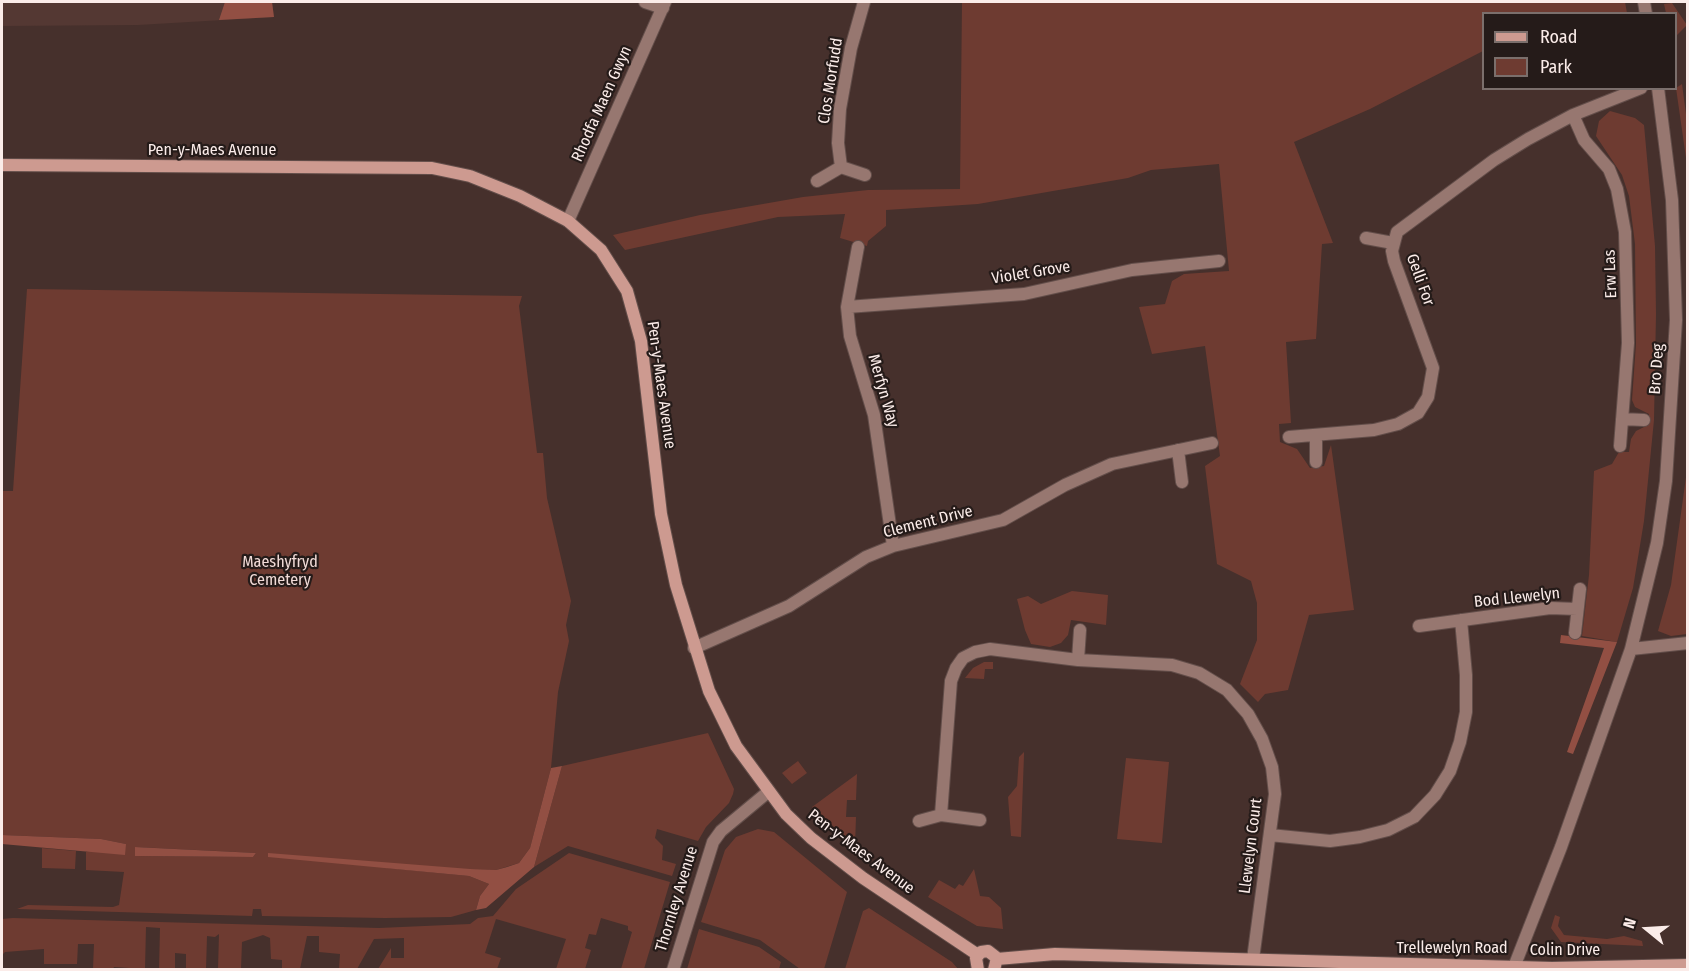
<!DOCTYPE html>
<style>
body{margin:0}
#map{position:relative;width:1689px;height:971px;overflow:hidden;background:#46302c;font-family:"Fira Sans Condensed",sans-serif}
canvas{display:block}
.frame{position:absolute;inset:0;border:3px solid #fbece9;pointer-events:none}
.legend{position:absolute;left:1482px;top:12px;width:195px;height:78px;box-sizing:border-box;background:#251b19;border:2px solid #7b6f6c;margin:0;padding:8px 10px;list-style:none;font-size:18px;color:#fbece9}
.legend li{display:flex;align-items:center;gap:12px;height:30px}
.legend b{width:30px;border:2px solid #7b6f6c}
.north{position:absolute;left:1617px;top:899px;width:60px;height:60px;-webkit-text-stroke:4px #251b19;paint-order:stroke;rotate:288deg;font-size:16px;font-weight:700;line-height:24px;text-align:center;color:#fbece9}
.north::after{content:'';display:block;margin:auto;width:21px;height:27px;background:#fbece9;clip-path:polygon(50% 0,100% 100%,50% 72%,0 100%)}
</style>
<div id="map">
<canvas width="1689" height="971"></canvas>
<div class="frame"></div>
<ul class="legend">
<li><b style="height:8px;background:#cd9a90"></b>Road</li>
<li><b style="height:16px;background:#6e3b31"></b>Park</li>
</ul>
<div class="north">N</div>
</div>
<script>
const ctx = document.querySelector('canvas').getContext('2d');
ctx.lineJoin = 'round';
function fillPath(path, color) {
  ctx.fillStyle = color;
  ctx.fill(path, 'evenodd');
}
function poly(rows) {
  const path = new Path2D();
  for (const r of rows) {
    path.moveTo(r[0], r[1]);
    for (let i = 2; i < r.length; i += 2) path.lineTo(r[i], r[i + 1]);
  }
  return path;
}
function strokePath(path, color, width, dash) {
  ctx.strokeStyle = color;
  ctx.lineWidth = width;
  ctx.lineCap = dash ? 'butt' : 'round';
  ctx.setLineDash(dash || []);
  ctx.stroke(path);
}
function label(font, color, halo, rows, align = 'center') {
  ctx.font = font + ' "Fira Sans Condensed",sans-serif';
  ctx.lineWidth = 4.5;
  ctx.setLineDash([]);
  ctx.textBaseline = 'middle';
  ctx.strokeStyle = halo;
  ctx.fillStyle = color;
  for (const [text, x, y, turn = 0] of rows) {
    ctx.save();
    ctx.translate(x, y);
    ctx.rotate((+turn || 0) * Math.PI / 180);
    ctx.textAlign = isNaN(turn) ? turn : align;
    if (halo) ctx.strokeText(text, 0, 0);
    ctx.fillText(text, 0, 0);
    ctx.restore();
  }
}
fillPath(poly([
 [2,2,272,2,274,17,138,25,2,26]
]), '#543833');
fillPath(poly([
 [962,2,1625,2,1627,13,1484,14,1483,51,1370,109,1294,142,1333,243,1322,244,1316,339,1286,342,1291,423,1279,424,1280,442,1297,449,1310,468,1324,466,1331,445,1354,610,1309,615,1288,690,1265,694,1258,702,1240,684,1257,640,1257,603,1251,581,1217,564,1205,466,1220,456,1205,346,1152,354,1139,307,1165,304,1172,281,1184,274,1229,271,1219,164,1151,170,1128,178,978,204,886,210,886,226,868,241,867,246,840,238,845,214,778,217,625,250,613,235,700,215,803,197,868,190,960,189],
 [1672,3,1687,25,1676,36,1676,14,1666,13,1664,4],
 [1682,84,1688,129,1687,165,1676,88],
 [1610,111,1635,118,1644,125,1655,246,1656,314,1654,420,1644,521,1633,588,1617,642,1582,636,1589,575,1594,471,1612,464,1619,452,1629,452,1631,439,1636,431,1648,425,1649,414,1635,407,1632,400,1636,344,1635,244,1629,196,1622,175,1596,136,1599,121],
 [27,289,522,296,519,306,537,453,543,453,547,498,571,601,566,625,569,641,558,692,551,768,530,848,519,863,496,870,387,868,469,876,489,884,480,896,476,910,451,917,385,918,262,916,261,909,253,909,252,916,17,909,28,905,113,907,119,905,124,872,86,870,86,852,126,844,101,839,2,835,2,491,13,491],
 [135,848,136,847,256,853,253,857,135,856],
 [1687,470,1687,634,1671,636,1658,631,1671,585],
 [1072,591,1108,595,1106,625,1071,620,1068,635,1061,643,1050,647,1031,644,1025,630,1017,599,1028,596,1041,604],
 [984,662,993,662,993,669,985,669,984,679,965,678,973,668],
 [708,733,734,789,733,794,729,803,706,827,698,841,657,829,655,838,663,846,662,860,676,864,672,876,568,846,534,867,562,766],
 [1024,752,1024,755,1021,837,1011,836,1008,797,1017,786,1019,757],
 [1126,758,1169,762,1162,843,1117,839],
 [798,761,807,773,792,784,782,773],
 [857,774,856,800,847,800,846,817,856,817,855,846,812,807],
 [758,829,774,832,847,892,824,969,800,969,760,940,701,922,725,850,736,837],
 [42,848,76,851,75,869,42,868],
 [569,853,670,882,644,969,621,969,632,932,628,930,628,926,601,918,596,935,589,934,585,948,591,950,585,969,556,969,566,939,496,919,485,953,501,958,497,969,378,969,391,948,391,958,404,958,404,938,374,939,357,969,339,969,340,954,319,952,319,936,307,936,300,969,282,969,282,960,271,959,270,938,263,935,242,942,241,969,218,969,219,934,215,937,207,936,206,969,186,969,186,954,175,953,175,969,159,969,160,928,146,927,145,969,114,967,113,969,93,969,94,944,78,944,77,964,44,964,44,949,5,952,2,955,2,919,13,918,379,928,470,924,478,918,493,916,516,889],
 [974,869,980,896,989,897,1001,908,1003,929,977,926,928,897,939,880,955,889,959,884,963,886],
 [869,908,952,962,958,969,845,969,863,911],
 [1555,915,1560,917,1558,926,1564,935,1607,939,1624,936,1642,941,1643,946,1561,942,1551,928],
 [699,929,759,947,781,962,779,969,687,969]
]), '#6e3b31');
fillPath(poly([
 [225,2,272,2,274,17,219,20],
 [1561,635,1617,642,1573,754,1567,752,1604,648,1560,643],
 [562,766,534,867,486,908,476,910,480,896,489,884,469,876,268,857,268,853,470,869,496,870,507,867,519,863,530,848,551,768],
 [2,835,101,839,126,844,125,855,2,844],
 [135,847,256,853,253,857,135,856]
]), '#924f43');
const street = poly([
 [645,2,663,8],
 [1644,2,1646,14],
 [1573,115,1584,140,1609,169,1617,189,1625,232,1628,343,1620,446],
 [841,167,838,143,840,109,851,48,864,2],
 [817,181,841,167,865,175],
 [568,221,665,2],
 [1366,238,1393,243],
 [858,247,847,307,850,336,874,415,893,546],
 [847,307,1024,294,1132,270,1219,261],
 [1622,419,1644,420],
 [1289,437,1374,430,1398,424,1418,413,1428,397,1433,368,1394,261,1392,251,1397,232,1494,160,1528,139,1573,115,1641,88],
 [1178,450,1182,482],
 [1316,462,1316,436],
 [1419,626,1550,608,1577,609],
 [1575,633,1580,589],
 [694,648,789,606,866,557,893,546,1003,520,1065,485,1112,464,1212,443],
 [1631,649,1688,643],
 [1078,660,1080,630],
 [941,815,951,681,956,668,963,658,975,652,990,649,1078,660,1172,665,1199,673,1227,690,1248,714,1262,739,1272,767,1275,794,1253,959],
 [919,821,941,815,980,820],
 [1270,835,1330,841,1360,837,1388,830,1414,817,1435,795,1450,771,1460,742,1466,712,1466,675,1461,620],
 [1514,967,1561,847,1631,649,1657,543,1666,481,1676,320,1672,200,1658,88],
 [673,970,713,842,721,831,768,792]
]);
const secondary = poly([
 [2,165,432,168,470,176,520,196,568,221,601,250,627,291,641,341,661,514,676,585,709,691,736,746,786,814,811,838,863,878,978,955],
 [997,959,1055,954,1552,968,1688,965],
 [978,970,976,958,981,952,988,951,997,958,994,970]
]);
strokePath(street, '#634e4a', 14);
strokePath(secondary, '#634e4a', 14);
strokePath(street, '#977770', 12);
strokePath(secondary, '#cd9a90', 12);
label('16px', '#fbece9', '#251b19', [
 ["Clos Morfudd",831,81,-81],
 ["Rhodfa Maen Gwyn",602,104,-66],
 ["Pen-y-Maes Avenue",212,151],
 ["Violet Grove",1031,273,-9],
 ["Erw Las",1611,274,-92],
 ["Gelli For",1420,280,70],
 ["Bro Deg",1657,369,-86],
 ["Pen-y-Maes Avenue",661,385,82],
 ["Merfyn Way",883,391,74],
 ["Clement Drive",928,522,-14],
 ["Bod Llewelyn",1517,598,-6],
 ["Llewelyn Court",1251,846,-83],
 ["Pen-y-Maes Avenue",861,852,37],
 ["Thornley Avenue",677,899,-73],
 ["Trellewelyn Road",1452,949],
 ["Colin Drive",1565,951]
]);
label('16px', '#f1dbd7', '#251b19', [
 ["Maeshyfryd",280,563],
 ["Cemetery",280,581]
]);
</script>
